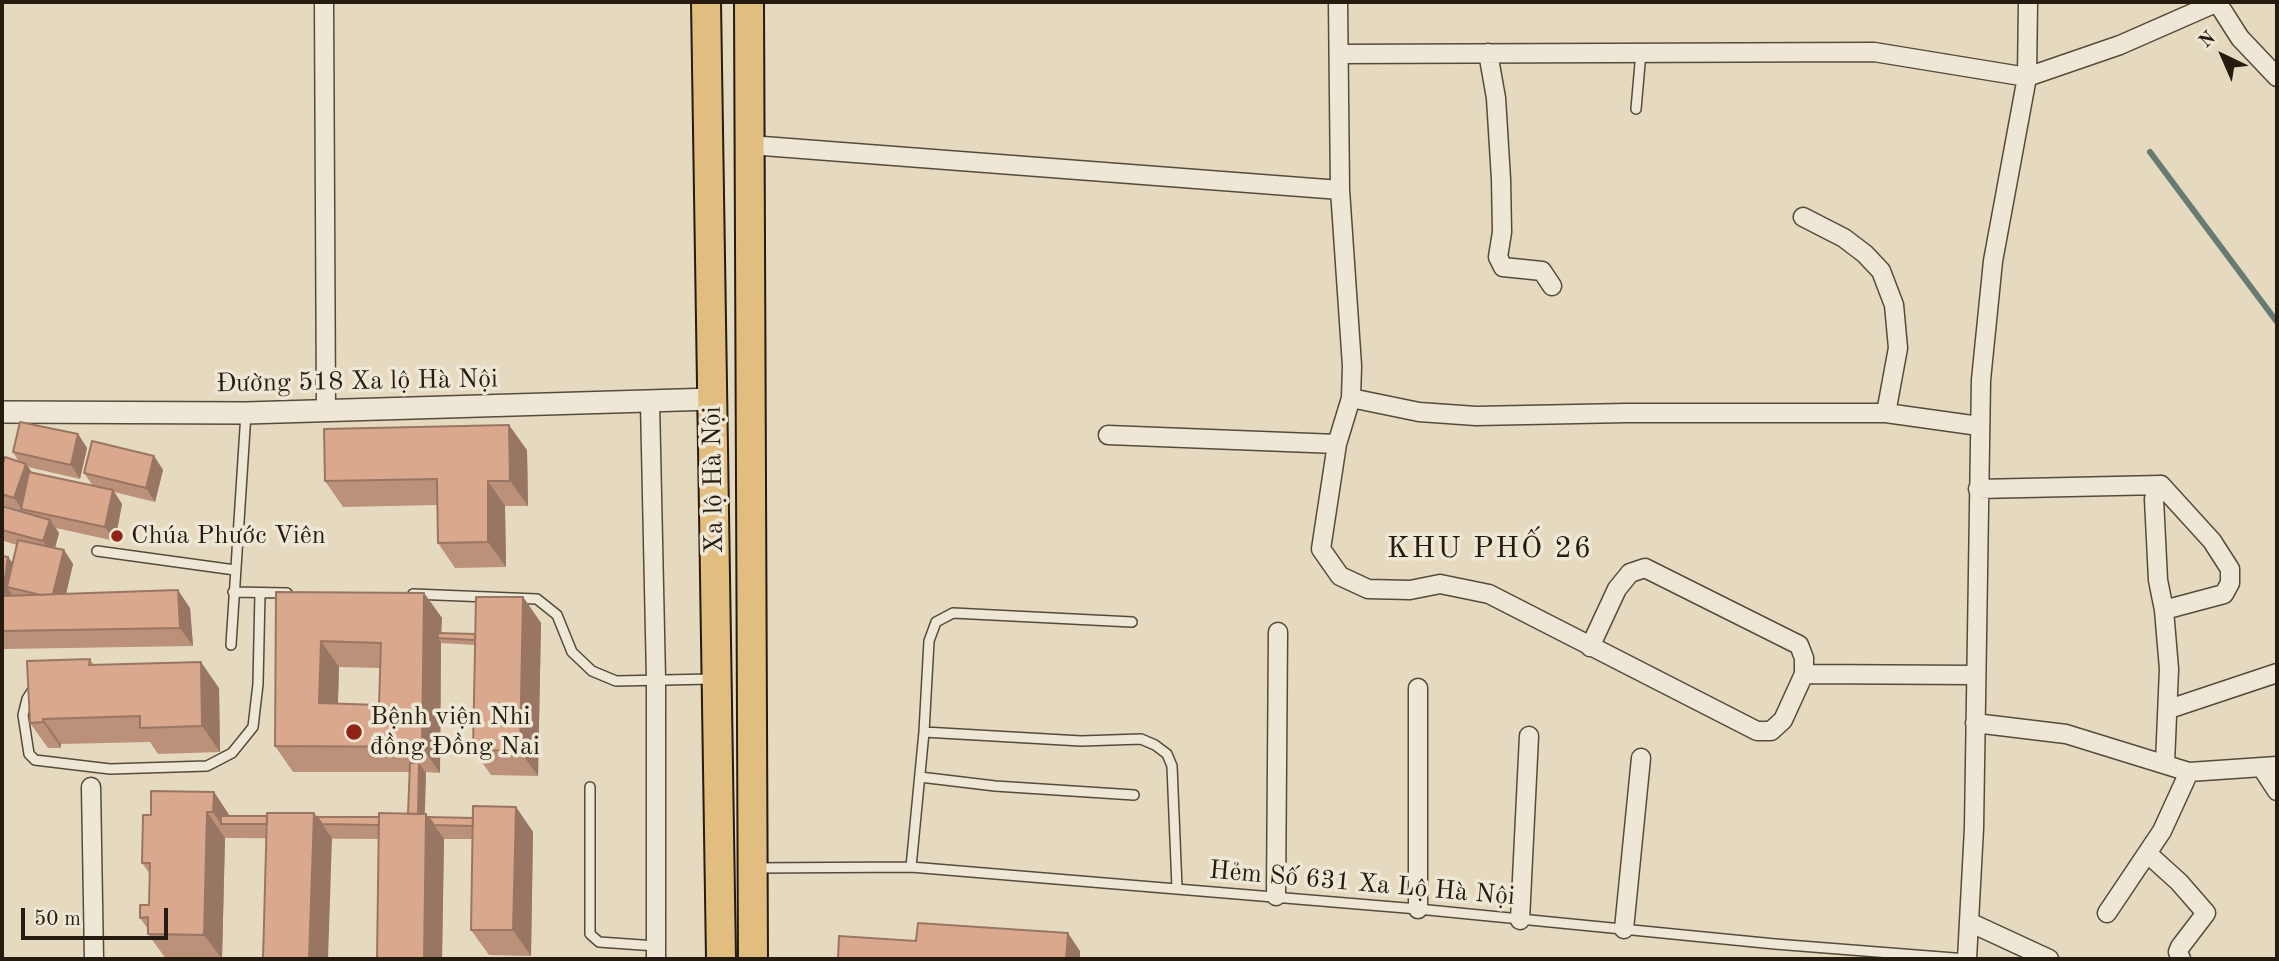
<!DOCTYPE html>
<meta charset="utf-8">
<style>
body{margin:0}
#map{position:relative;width:2279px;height:961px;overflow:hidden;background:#e5dac0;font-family:"Old Standard TT",serif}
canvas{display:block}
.frame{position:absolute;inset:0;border:4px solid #251b0f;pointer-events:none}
.north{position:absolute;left:2188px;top:21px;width:70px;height:70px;-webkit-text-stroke:5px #eee7d6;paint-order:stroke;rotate:316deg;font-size:19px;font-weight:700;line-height:28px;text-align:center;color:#251b0f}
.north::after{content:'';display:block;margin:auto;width:24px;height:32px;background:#251b0f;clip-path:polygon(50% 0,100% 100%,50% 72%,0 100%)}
.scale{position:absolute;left:21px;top:908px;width:147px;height:32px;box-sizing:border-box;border:4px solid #251b0f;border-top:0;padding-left:9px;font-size:21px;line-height:24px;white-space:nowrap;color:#251b0f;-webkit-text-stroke:5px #eee7d6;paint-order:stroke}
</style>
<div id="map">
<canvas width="2279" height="961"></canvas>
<div class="frame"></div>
<div class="north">N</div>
<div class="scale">50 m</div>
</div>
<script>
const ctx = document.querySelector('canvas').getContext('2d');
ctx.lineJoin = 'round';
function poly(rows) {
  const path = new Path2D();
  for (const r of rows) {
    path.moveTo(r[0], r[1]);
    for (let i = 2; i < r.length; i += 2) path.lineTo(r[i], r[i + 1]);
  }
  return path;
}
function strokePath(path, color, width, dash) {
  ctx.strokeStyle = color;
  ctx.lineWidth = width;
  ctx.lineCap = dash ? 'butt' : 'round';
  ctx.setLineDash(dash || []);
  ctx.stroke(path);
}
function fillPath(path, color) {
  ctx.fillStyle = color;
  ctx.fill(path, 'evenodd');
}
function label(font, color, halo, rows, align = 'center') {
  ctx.font = font + ' "Old Standard TT",serif';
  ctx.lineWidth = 7;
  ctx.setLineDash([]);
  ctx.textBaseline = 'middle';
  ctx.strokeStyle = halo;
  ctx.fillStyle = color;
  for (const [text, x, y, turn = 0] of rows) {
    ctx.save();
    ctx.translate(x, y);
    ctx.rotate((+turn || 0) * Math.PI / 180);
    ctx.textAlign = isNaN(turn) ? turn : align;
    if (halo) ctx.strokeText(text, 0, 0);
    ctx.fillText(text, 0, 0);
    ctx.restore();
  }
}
strokePath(poly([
 [2150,152,2277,322]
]), '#697a73', 6);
const service = poly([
 [1636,109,1641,52],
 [97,551,235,570],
 [233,592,287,593],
 [413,594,537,599,557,615,572,652,592,671,616,681,712,679],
 [231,645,246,413],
 [34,688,27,699,23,715,29,754,35,760,110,769,207,766,232,753,253,727,258,684,260,593],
 [924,732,1081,741,1141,739,1155,745,1167,754,1172,766,1177,888],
 [920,777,995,786,1134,795],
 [590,787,590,934,599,942,656,946],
 [911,867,924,732,929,641,936,622,953,613,1132,622],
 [755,868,911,867,1418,909,1775,944,1967,959]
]);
const minor = poly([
 [324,2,326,411],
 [1338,2,1340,190,1352,366,1351,398,1337,444,1321,549,1340,576,1368,589,1410,590,1440,584,1489,594,1757,731,1771,731,1783,720,1804,674,1974,675],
 [2217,2,2240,38,2277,77],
 [1488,53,1496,98,1501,179,1502,232,1498,257,1503,267,1542,271,1552,286],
 [1339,54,1874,52,2027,77,2120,45,2218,2],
 [750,145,1340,190],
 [1803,217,1844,238,1865,254,1881,271,1894,305,1898,348,1886,413],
 [1351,398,1419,412,1476,416,1626,413,1886,413,1979,426],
 [650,403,656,679,656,959],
 [1108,435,1337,444],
 [2161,485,2154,499,2158,580,2164,610,2169,669,2165,763],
 [1978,489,2161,485,2212,541,2230,569,2230,583,2224,594,2164,610],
 [1590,647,1617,589,1630,573,1645,568,1799,645,1804,658,1804,674],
 [2169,709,2277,673],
 [1975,723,2066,734,2189,772,2277,766],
 [2262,768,2277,791],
 [91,787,94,959],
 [2148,854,2179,882,2206,913,2180,947,2178,952,2181,959],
 [1276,896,1278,632],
 [1418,909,1418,688],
 [2107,913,2162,831,2189,772],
 [1520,920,1529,736],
 [1969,922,2049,959],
 [1624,929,1641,758],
 [1967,959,1974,828,1981,380,1993,261,2027,77,2028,2]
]);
const tertiary = poly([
 [2,412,246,413,713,399]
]);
const trunk = poly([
 [706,2,721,959],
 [749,2,753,959]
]);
strokePath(service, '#554b3b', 12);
strokePath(minor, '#554b3b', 21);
strokePath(tertiary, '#554b3b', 24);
strokePath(trunk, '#251b0f', 32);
strokePath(service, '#eee7d6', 9);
strokePath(minor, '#eee7d6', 18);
strokePath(tertiary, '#eee7d6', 21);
strokePath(trunk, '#e2bd80', 28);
fillPath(poly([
 [78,434,87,448,80,479,28,467,32,473,93,486,84,473,154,456,163,470,155,502,114,492,122,504,115,541,56,528,59,533,55,548,64,550,73,564,66,594,190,608,193,646,4,649,2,646,2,556,13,563,17,545,4,541,2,538,2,506,24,512,3,505,2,503,2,466,19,462,13,452],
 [527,450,528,506,505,506,506,567,455,568,438,543,437,505,343,507,325,481],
 [276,592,424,593,442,618,441,633,475,634,523,597,541,623,538,776,491,775,473,750,475,645,441,643,440,773,426,772,425,814,428,817,473,818,516,807,533,832,531,956,489,955,471,930,473,839,444,839,442,959,377,959,379,839,225,838,222,959,166,959,148,934,148,929,140,918,149,905,150,874,142,863,151,815,214,792,230,816,267,816,314,813,317,817,379,817,408,814,410,772,293,772,275,746],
 [339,667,380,668,379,705,338,704],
 [90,659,94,665,219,688,220,752,158,754,150,742,61,744,61,748,48,748,30,723]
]), '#bb9179');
fillPath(poly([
 [509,425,527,450,528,506,510,481],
 [78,434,87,448,80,479,71,465],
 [154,456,163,470,155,502,146,488],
 [26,464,35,477,22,509,14,498],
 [488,481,505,506,506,567,488,542],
 [113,490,122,504,115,541,105,527],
 [50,520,59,533,53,555,43,541],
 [64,550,73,564,62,611,52,597],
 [8,557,15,566,7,587,11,593,10,601,3,592],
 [178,590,190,608,193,646,180,628],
 [424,593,442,618,441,638,438,638,441,643,440,773,422,747],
 [523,597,541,623,538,776,520,751],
 [321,641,339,667,337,729,319,703],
 [201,662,219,688,220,752,202,726],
 [43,719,61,744,61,748,43,722],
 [419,763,426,773,424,825,418,822],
 [214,792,231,818,221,824,213,812],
 [516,807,533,832,531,956,513,930],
 [207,812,225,838,222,959,204,935],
 [314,813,332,838,328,959,309,959],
 [426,814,444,839,442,959,424,959],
 [1068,933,1080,951,1080,959,1066,959]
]), '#997663');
const building = poly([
 [20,422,78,434,71,465,13,452,20,422],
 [509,425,510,481,488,481,488,542,438,543,437,479,325,481,324,429,509,425],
 [92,441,154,456,146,488,84,473,92,441],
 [5,457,26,464,14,498,2,494,2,466,5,457],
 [29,472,113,490,105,527,21,509,29,472],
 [2,506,50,520,43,541,2,530,2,506],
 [18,540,64,550,53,594,41,595,7,587,18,540],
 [2,556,8,557,3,592,2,592,2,556],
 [178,590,180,628,2,631,2,596,178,590],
 [276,592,424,593,422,747,275,746,276,592],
 [321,641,381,643,379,705,319,703,321,641],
 [476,597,523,597,520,751,473,750,476,597],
 [438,633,475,634,475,640,438,638,438,633],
 [90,659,89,665,201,662,202,726,140,728,140,716,43,719,43,722,30,723,27,661,90,659],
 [410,763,419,763,418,814,408,814,410,763],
 [151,791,214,792,213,812,207,812,204,935,148,934,148,917,140,918,140,905,149,905,150,863,142,863,143,815,151,815,151,791],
 [473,806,516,807,513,930,471,930,473,806],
 [267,813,314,813,309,959,263,959,267,813],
 [379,813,426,814,424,959,377,959,379,813],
 [221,816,267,816,267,824,221,824,221,816],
 [317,817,379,817,379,825,322,824,317,817],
 [428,817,473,818,473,826,434,825,428,817],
 [918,923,1068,933,1066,959,838,959,839,936,916,941,918,923]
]);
fillPath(building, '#daa98d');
strokePath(building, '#997663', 2);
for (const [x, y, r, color] of [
 [117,536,7,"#8f2418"],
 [354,732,9,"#8f2418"]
]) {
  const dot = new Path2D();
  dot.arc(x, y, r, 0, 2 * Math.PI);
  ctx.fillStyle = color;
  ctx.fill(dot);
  strokePath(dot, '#eee7d6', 2.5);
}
label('26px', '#251b0f', '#eee7d6', [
 ["Đường 518 Xa lộ Hà Nội",357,382,-1],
 ["Xa lộ Hà Nội",714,480,-91],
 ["Hẻm Số 631 Xa Lộ Hà Nội",1362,884,5]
]);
label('26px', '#251b0f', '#eee7d6', [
 ["Chúa Phước Viên",131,536],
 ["Bệnh viện Nhi",370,717],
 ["đồng Đồng Nai",370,747]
], 'left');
ctx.letterSpacing = '2px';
label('30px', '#251b0f', '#eee7d6', [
 ["KHU PHỐ 26",1490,549]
]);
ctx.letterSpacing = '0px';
</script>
